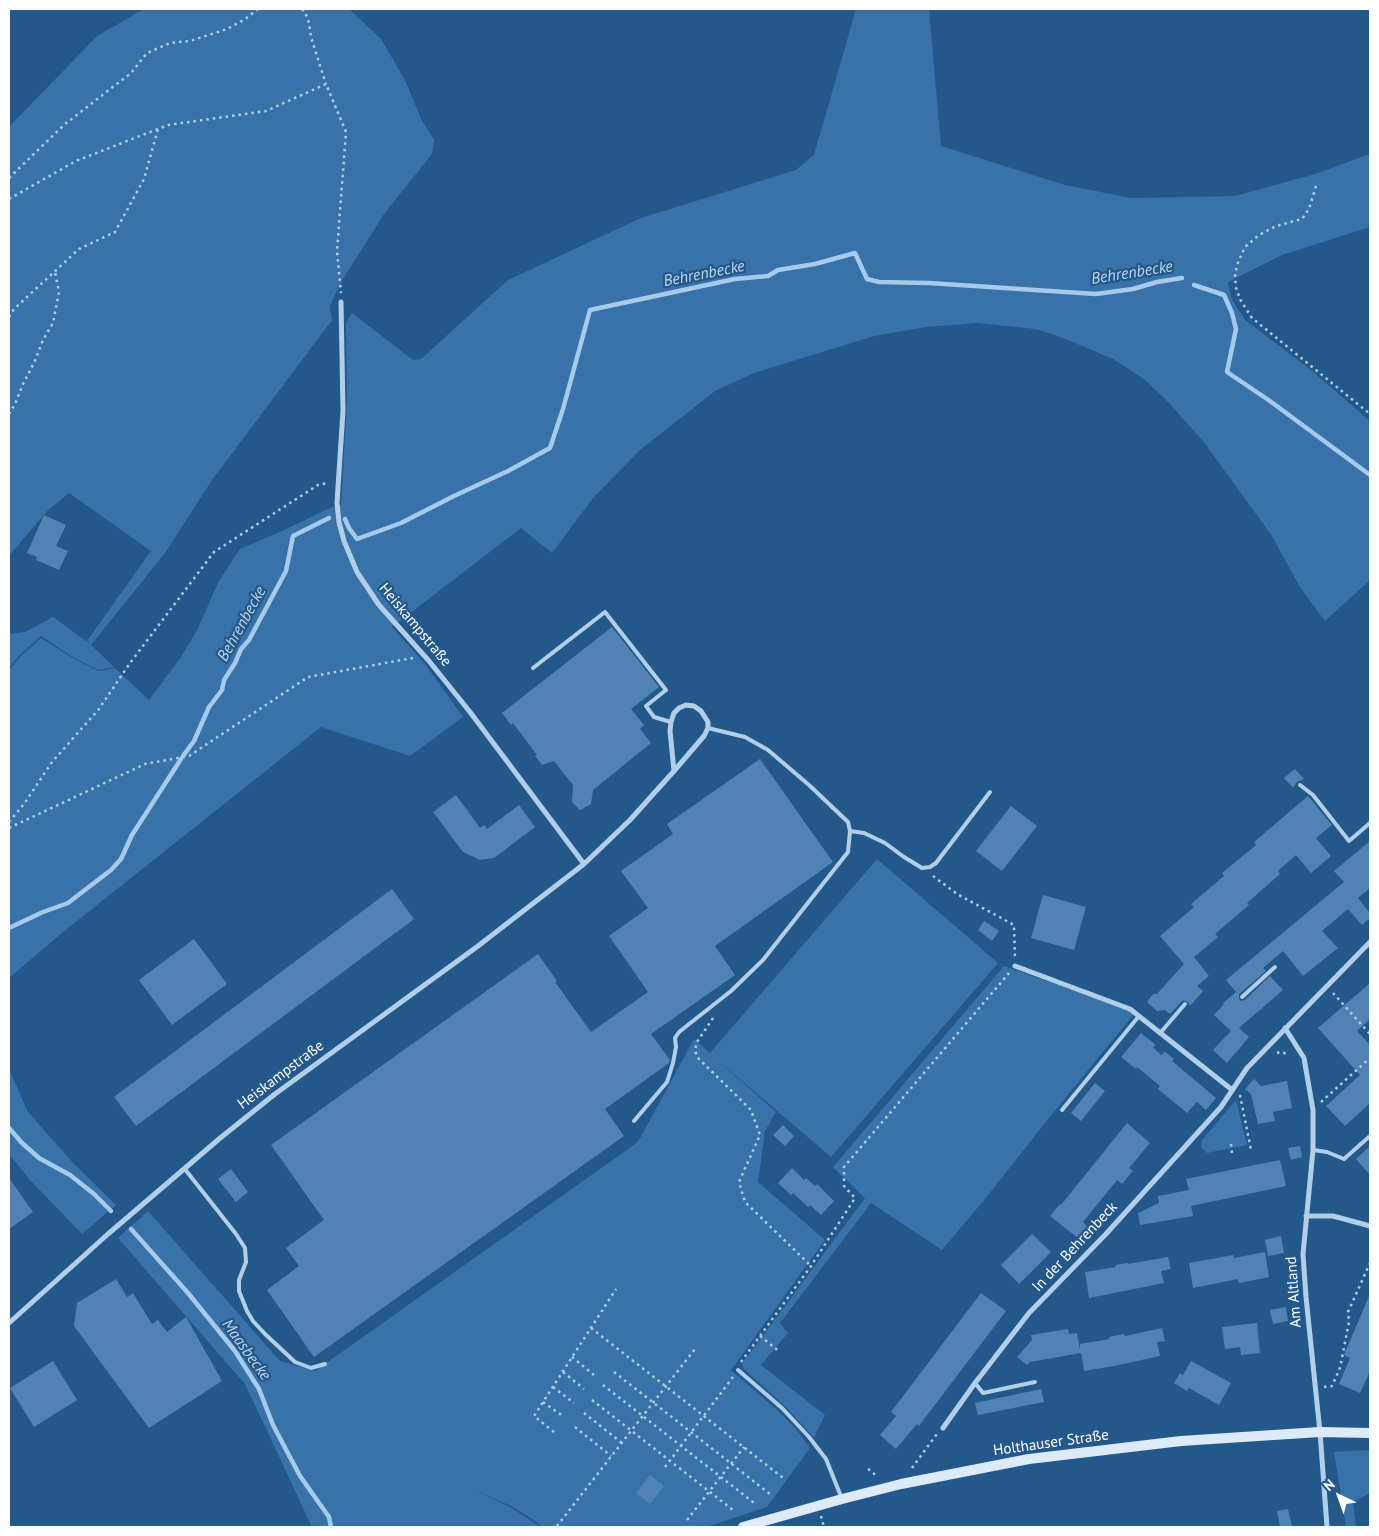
<!DOCTYPE html>
<meta charset="utf-8">
<style>
body{margin:0}
#map{position:relative;width:1379px;height:1536px;overflow:hidden;background:#24588b;font-family:"PT Sans",sans-serif}
canvas{display:block}
.frame{position:absolute;inset:0;border:10px solid #fff;pointer-events:none}
.north{position:absolute;left:1314px;top:1471px;width:50px;height:50px;-webkit-text-stroke:4px #24588b;paint-order:stroke;rotate:318deg;font-size:14px;font-weight:700;line-height:20px;text-align:center;color:#fff}
.north::after{content:'';display:block;margin:auto;width:18px;height:22px;background:#fff;clip-path:polygon(50% 0,100% 100%,50% 72%,0 100%)}
</style>
<div id="map">
<canvas width="1379" height="1536"></canvas>
<div class="frame"></div>
<div class="north">N</div>
</div>
<script>
const ctx = document.querySelector('canvas').getContext('2d');
ctx.lineJoin = 'round';
function fillPath(path, color) {
  ctx.fillStyle = color;
  ctx.fill(path, 'evenodd');
}
function poly(rows) {
  const path = new Path2D();
  for (const r of rows) {
    path.moveTo(r[0], r[1]);
    for (let i = 2; i < r.length; i += 2) path.lineTo(r[i], r[i + 1]);
  }
  return path;
}
function strokePath(path, color, width, dash) {
  ctx.strokeStyle = color;
  ctx.lineWidth = width;
  ctx.lineCap = dash ? 'butt' : 'round';
  ctx.setLineDash(dash || []);
  ctx.stroke(path);
}
function label(font, color, halo, rows, align = 'center') {
  ctx.font = font + ' "PT Sans",sans-serif';
  ctx.lineWidth = 4.5;
  ctx.setLineDash([]);
  ctx.textBaseline = 'middle';
  ctx.strokeStyle = halo;
  ctx.fillStyle = color;
  for (const [text, x, y, turn = 0] of rows) {
    ctx.save();
    ctx.translate(x, y);
    ctx.rotate((+turn || 0) * Math.PI / 180);
    ctx.textAlign = isNaN(turn) ? turn : align;
    if (halo) ctx.strokeText(text, 0, 0);
    ctx.fillText(text, 0, 0);
    ctx.restore();
  }
}
fillPath(poly([
 [144,9,349,9,381,39,406,82,421,119,434,140,432,154,384,214,343,279,332,301,330,308,332,320,212,480,165,553,91,645,114,667,98,670,74,658,41,636,19,656,9,668,9,634,25,632,53,617,90,644,87,641,151,551,69,493,46,512,9,556,9,127,97,36],
 [856,9,929,9,941,146,1065,185,1131,198,1235,196,1315,174,1370,154,1370,227,1282,255,1228,282,1232,300,1245,320,1311,370,1370,421,1370,580,1325,621,1301,589,1272,536,1203,441,1168,402,1144,379,1113,359,1063,338,1036,329,977,323,926,327,874,336,754,373,715,391,640,450,593,498,552,553,521,528,392,627,425,664,463,717,410,756,321,727,68,928,9,978,9,670,21,656,41,638,74,659,98,671,115,668,149,700,181,657,197,630,219,581,240,549,282,531,332,507,341,505,347,402,346,323,352,313,413,360,421,359,508,280,641,218,796,170,814,155],
 [877,859,998,963,831,1157,714,1057,776,1112,765,1131,758,1182,825,1240,731,1370,777,1410,797,1430,810,1448,767,1507,706,1527,542,1527,535,1521,511,1506,474,1490,510,1507,541,1527,312,1527,245,1384,118,1238,148,1211,280,1361,315,1371,638,1142,694,1039,710,1053],
 [1004,966,1129,1010,1134,1014,1045,1123,985,1199,942,1250,871,1203,780,1323,788,1333,761,1365,825,1415,814,1438,786,1407,744,1369,742,1364,865,1198,833,1167],
 [9,1069,28,1112,74,1164,116,1205,82,1234,29,1179,9,1154],
 [1236,1100,1247,1145,1207,1153,1201,1147,1202,1140],
 [1370,1450,1370,1493,1353,1502,1356,1527,1346,1527,1334,1452]
]), '#3872a8');
strokePath(poly([
 [1194,285,1224,295,1232,313,1236,329,1227,372,1270,401,1370,475],
 [345,519,349,528,357,539,401,523,454,496,508,471,550,448,563,409,590,310,735,279,768,276,778,270,815,264,855,253,867,279,879,282,929,283,1096,294,1133,289,1157,282,1182,278],
 [183,756,194,741,209,707,222,690,224,680,235,663,241,649,249,640,286,571,293,536,329,518],
 [9,928,43,912,68,903,111,870,121,859,132,835,181,759],
 [9,1128,22,1143,39,1158,70,1175,94,1194,111,1211],
 [131,1229,188,1293,235,1351,259,1389,273,1425,300,1476,329,1517,331,1527]
]), '#a6caeb', 4.5);
fillPath(poly([
 [44,515,66,525,56,546,68,551,59,570,36,560,37,557,27,553],
 [612,627,659,687,631,709,644,725,640,729,651,743,593,790,591,804,580,810,572,802,573,785,554,761,542,765,535,756,537,755,513,723,511,725,502,713],
 [760,759,833,862,715,946,735,975,651,1034,670,1060,669,1063,605,1109,624,1136,314,1357,267,1290,299,1266,286,1248,324,1220,271,1145,538,954,557,981,555,982,591,1032,648,992,609,936,648,908,621,871,673,834,667,824],
 [1295,769,1304,779,1297,782,1293,788,1284,778],
 [456,795,480,828,484,825,487,829,519,805,535,827,494,858,480,860,463,852,433,812],
 [1308,796,1332,825,1316,838,1331,856,1311,873,1296,855,1278,871,1280,874,1247,903,1249,905,1215,934,1218,937,1194,957,1209,976,1197,986,1203,991,1190,1006,1188,1002,1183,1000,1170,1014,1165,1010,1157,1011,1147,1002,1153,994,1157,994,1184,964,1160,936,1194,907,1191,904,1224,876,1222,873,1256,845,1254,842],
 [1011,806,1037,826,1002,871,976,851],
 [1370,841,1370,888,1358,898,1370,913,1370,918,1362,925,1348,909,1322,931,1338,948,1303,976,1283,951,1263,968,1266,971,1239,994,1239,999,1241,1001,1245,1000,1270,976,1283,990,1239,1028,1249,1037,1227,1063,1213,1050,1231,1031,1214,1015,1224,1004,1223,1003,1236,992,1226,980,1344,882,1334,871],
 [392,889,414,919,136,1126,114,1097],
 [1043,895,1086,907,1074,950,1031,938],
 [984,921,999,931,992,941,978,930],
 [194,939,227,984,172,1025,139,980],
 [1370,983,1370,1019,1357,1031,1370,1045,1370,1103,1345,1126,1326,1106,1360,1075,1318,1028],
 [1141,1033,1156,1045,1153,1047,1161,1055,1165,1052,1174,1059,1172,1061,1216,1098,1206,1110,1197,1102,1187,1113,1158,1089,1160,1086,1137,1067,1136,1069,1121,1057],
 [1254,1079,1261,1086,1287,1081,1292,1108,1273,1112,1275,1121,1258,1124,1251,1094,1245,1089],
 [1095,1083,1105,1091,1081,1121,1071,1113],
 [1127,1123,1150,1143,1129,1168,1133,1171,1122,1184,1117,1180,1083,1222,1087,1226,1078,1238,1050,1216,1060,1204,1061,1205],
 [783,1125,794,1136,785,1146,773,1135],
 [1300,1146,1302,1157,1291,1160,1288,1148],
 [1370,1146,1370,1175,1356,1159],
 [1280,1160,1286,1186,1191,1206,1193,1216,1140,1225,1138,1213,1159,1203,1158,1196,1189,1190,1186,1179],
 [792,1168,804,1180,806,1178,815,1186,817,1184,834,1201,821,1215,810,1205,808,1207,793,1193,791,1195,778,1183],
 [231,1169,248,1192,236,1202,218,1179],
 [9,1178,33,1212,9,1229],
 [1032,1234,1051,1252,1019,1284,1001,1265],
 [1281,1236,1284,1253,1268,1256,1265,1240],
 [1265,1252,1269,1277,1239,1283,1238,1279,1193,1288,1189,1263,1233,1255,1234,1258],
 [1168,1257,1171,1269,1161,1271,1164,1283,1089,1298,1085,1272,1116,1267,1115,1265,1128,1263,1128,1264],
 [116,1279,127,1297,133,1293,152,1324,158,1320,167,1332,186,1317,222,1381,149,1428,74,1326,77,1303],
 [981,1293,1006,1311,919,1426,917,1424,896,1449,880,1435,896,1416,891,1412],
 [1370,1294,1370,1371,1360,1393,1339,1384,1350,1358,1344,1355],
 [1286,1307,1288,1321,1273,1324,1270,1310],
 [1257,1323,1260,1353,1241,1355,1240,1347,1225,1349,1222,1327],
 [1162,1328,1165,1341,1157,1342,1160,1356,1114,1366,1084,1371,1081,1353,1030,1362,1027,1365,1017,1357,1032,1340,1031,1335,1068,1329,1069,1334,1077,1333,1080,1350,1080,1344,1110,1339,1109,1337,1124,1334,1125,1336],
 [53,1361,77,1400,34,1427,10,1388],
 [1191,1361,1231,1383,1219,1405,1189,1388,1187,1391,1174,1383,1180,1373,1183,1375],
 [1041,1389,1044,1402,978,1415,975,1403],
 [650,1475,664,1486,650,1504,636,1493],
 [1288,1509,1292,1527,1280,1527,1277,1511]
]), '#5083b4');
strokePath(poly([
 [302,9,305,12,309,23,311,37,326,84],
 [9,178,65,124,131,73,147,53,170,43,190,41,227,29,244,20,258,9],
 [1316,186,1309,209,1302,219,1276,226,1259,235,1245,247,1237,265,1235,276,1236,288,1241,301,1252,318,1370,414],
 [9,199,76,161,168,125,266,111,326,84,346,132,337,251,341,293],
 [9,317,14,309,79,249,115,232,144,179,158,129],
 [9,414,15,404,23,384,34,363,43,340,53,323,59,292,55,272],
 [9,822,24,804,52,762,99,709,130,663,214,552,318,485,328,483],
 [9,828,145,764,189,756,308,677,413,658],
 [933,876,957,894,1014,925,1015,958],
 [1333,993,1370,1034],
 [713,1018,697,1042,695,1050,697,1057,751,1110,760,1135,739,1182,745,1202,811,1266],
 [1277,1053,1280,1052,1288,1054],
 [1240,1095,1251,1150],
 [1321,1102,1370,1058],
 [1231,1144,1232,1153],
 [591,1328,783,1478],
 [760,1336,780,1352],
 [572,1357,594,1375],
 [741,1362,811,1266,855,1198,844,1186,844,1167,1009,973],
 [563,1372,584,1389],
 [614,1372,770,1494],
 [603,1385,754,1503],
 [553,1387,574,1403],
 [1324,1387,1332,1386,1340,1368,1349,1322,1348,1312,1370,1263],
 [592,1400,733,1510],
 [543,1402,564,1417],
 [584,1413,622,1443],
 [575,1427,611,1456],
 [554,1432,534,1416,616,1289],
 [665,1467,733,1377],
 [912,1468,937,1434],
 [868,1469,878,1477],
 [821,1516,824,1527],
 [687,1520,744,1447],
 [557,1526,695,1349]
]), '#b2cfea', 2.5, [2.5, 4]);
strokePath(poly([
 [533,668,605,612,666,690,646,706,654,717,671,722],
 [1300,785,1313,795,1349,841,1370,823],
 [850,831,864,833,885,843,904,857,922,868,930,867,936,863,990,792],
 [1242,997,1275,967],
 [1161,1032,1185,1004],
 [1062,1110,1139,1016],
 [634,1121,667,1082,673,1063,676,1047,675,1038,679,1032,731,991,763,960,848,852,850,831,848,822,809,785,768,750,745,737,708,728],
 [1313,1150,1327,1152,1344,1159,1370,1136],
 [184,1168,236,1234,245,1248,246,1262,239,1280,239,1291,247,1311,253,1321,265,1334,295,1362,311,1368,325,1364],
 [738,1370,782,1408,809,1437,826,1459,842,1499],
 [975,1383,983,1393,1035,1382]
]), '#b2cfea', 4);
strokePath(poly([
 [341,302,343,411,337,503,339,522,344,541,357,572,379,605,429,661,470,712,584,864],
 [1015,966,1130,1009,1231,1089],
 [1285,1028,1304,1058,1313,1110,1313,1150,1303,1254,1306,1297,1320,1432,1327,1527],
 [1306,1216,1333,1216,1370,1226],
 [9,1323,108,1234,219,1139,275,1094,478,946,584,864,630,820,674,771,704,736,708,728,708,722,701,711,694,706,686,705,679,708,674,713,671,722,670,731,674,771],
 [943,1428,975,1383,1029,1313,1105,1235,1221,1107,1247,1068,1370,942]
]), '#b2cfea', 5);
strokePath(poly([
 [743,1527,842,1499,901,1484,1029,1459,1181,1441,1320,1432,1370,1433]
]), '#ddeaf8', 10);
label('15px', '#fff', '#24588b', [
 ["Heiskampstraße",415,625,50],
 ["Heiskampstraße",281,1075,-37],
 ["In der Behrenbeck",1075,1247,-47],
 ["Am Altland",1294,1292,-94],
 ["Holthauser Straße",1051,1443,-8]
]);
label('italic 16px', '#bed9f1', '#24588b', [
 ["Behrenbecke",1132,273,-9],
 ["Behrenbecke",704,274,-11],
 ["Behrenbecke",242,624,-61],
 ["Maasbecke",246,1350,54]
]);
</script>
